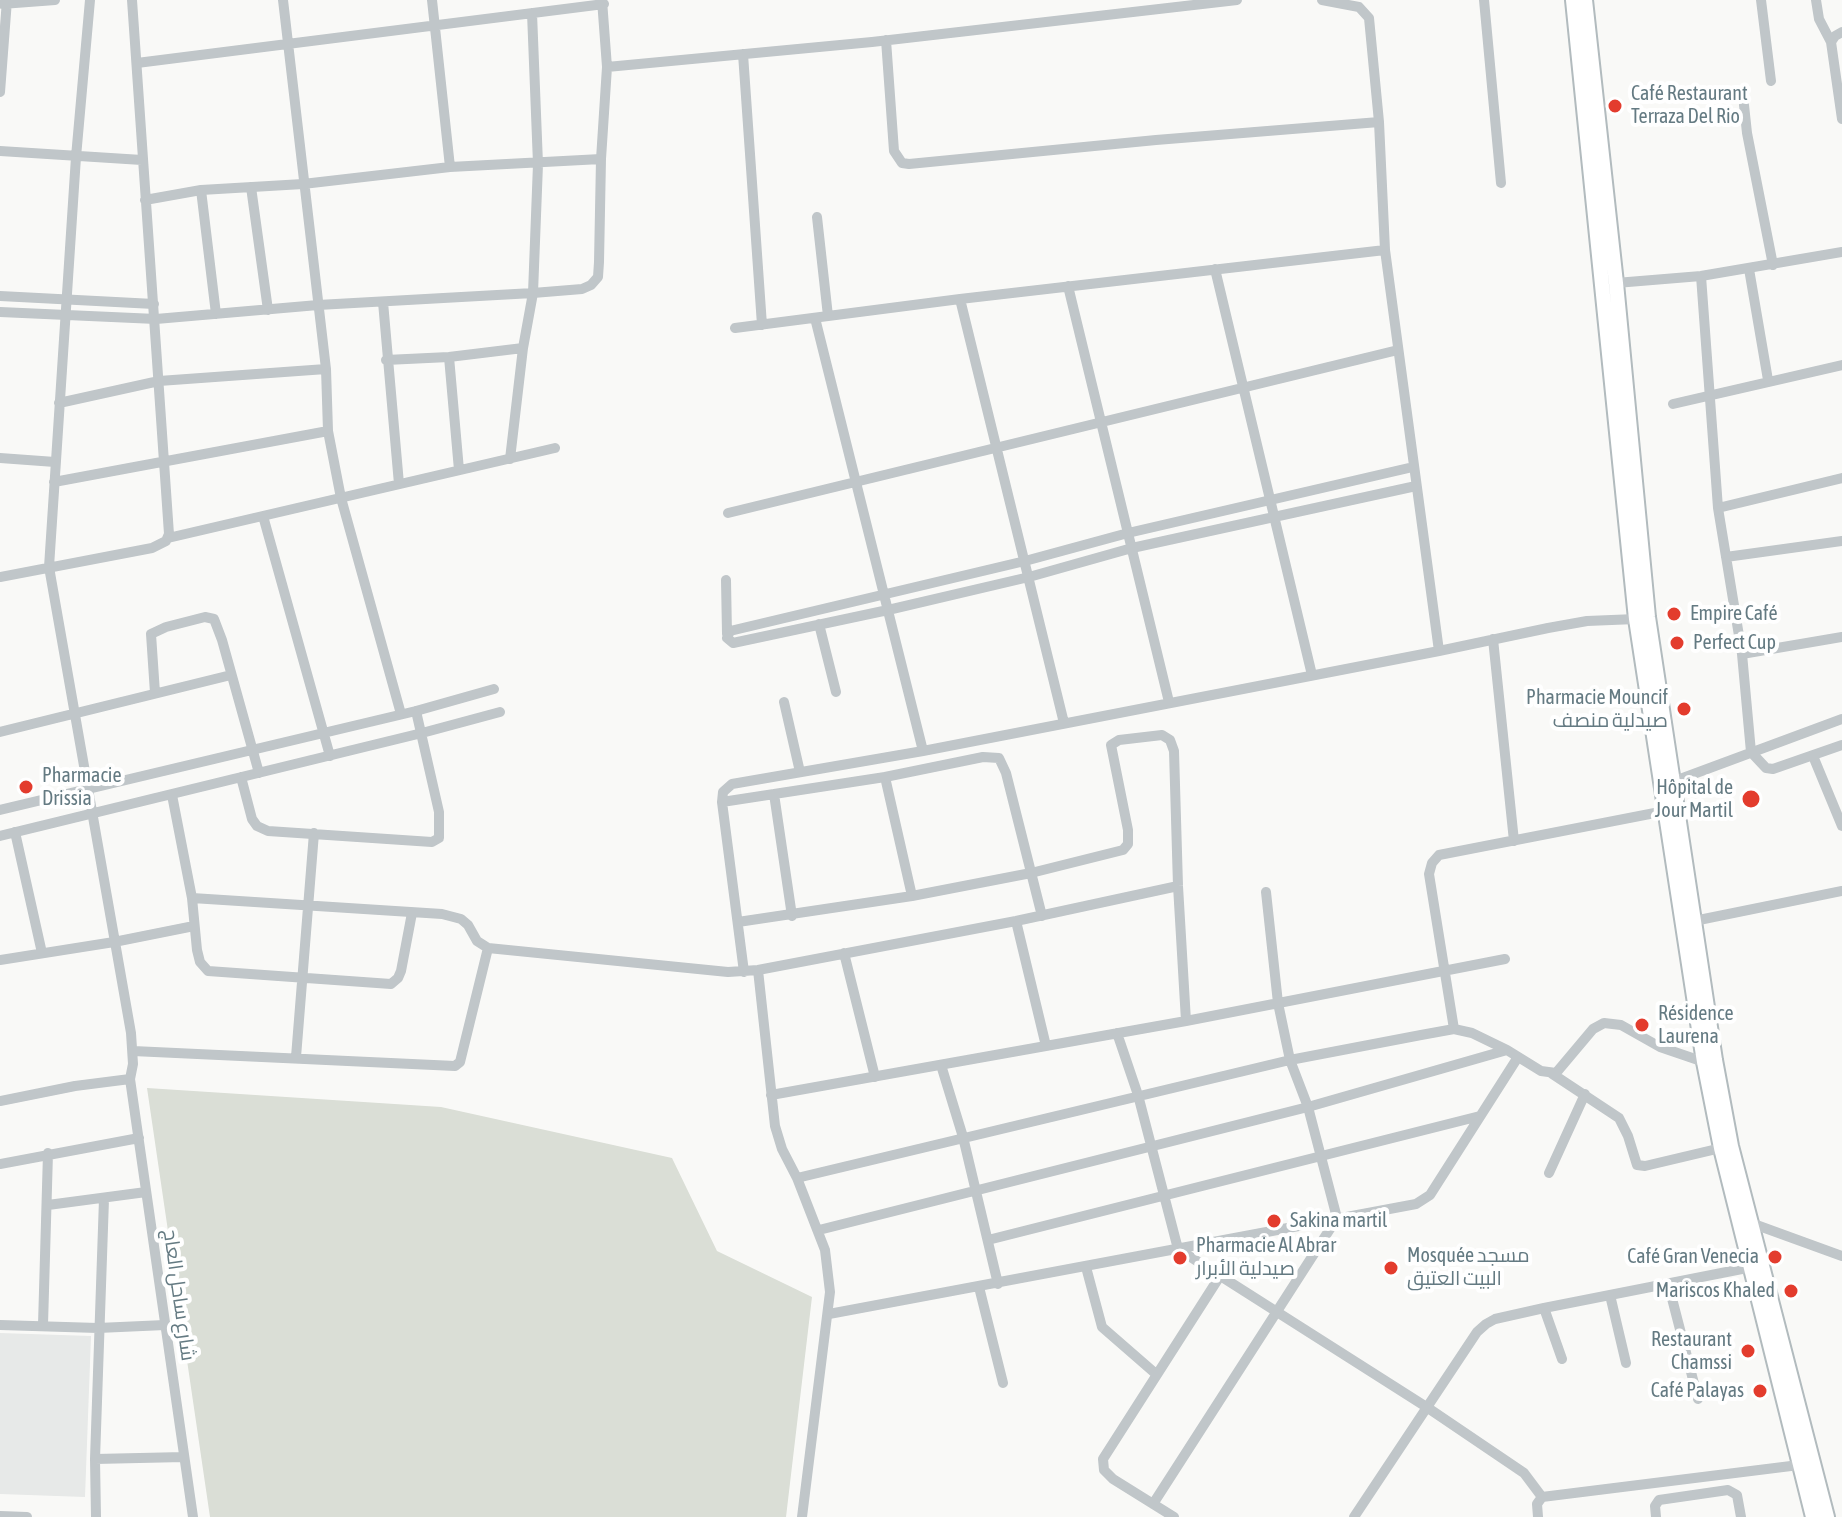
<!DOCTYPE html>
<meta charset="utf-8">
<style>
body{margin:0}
canvas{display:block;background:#f9f9f7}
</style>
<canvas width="1842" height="1517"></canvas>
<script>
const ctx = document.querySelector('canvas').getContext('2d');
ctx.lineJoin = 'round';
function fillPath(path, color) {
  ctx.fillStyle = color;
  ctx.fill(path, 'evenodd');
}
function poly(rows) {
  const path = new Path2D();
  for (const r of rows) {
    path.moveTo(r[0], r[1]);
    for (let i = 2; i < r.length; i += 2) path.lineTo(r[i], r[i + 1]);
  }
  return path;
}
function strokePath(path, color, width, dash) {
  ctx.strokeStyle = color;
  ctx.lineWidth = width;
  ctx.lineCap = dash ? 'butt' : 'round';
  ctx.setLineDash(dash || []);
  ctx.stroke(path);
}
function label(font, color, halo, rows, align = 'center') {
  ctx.font = font + ' "Asap Condensed",Cairo,sans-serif';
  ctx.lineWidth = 8;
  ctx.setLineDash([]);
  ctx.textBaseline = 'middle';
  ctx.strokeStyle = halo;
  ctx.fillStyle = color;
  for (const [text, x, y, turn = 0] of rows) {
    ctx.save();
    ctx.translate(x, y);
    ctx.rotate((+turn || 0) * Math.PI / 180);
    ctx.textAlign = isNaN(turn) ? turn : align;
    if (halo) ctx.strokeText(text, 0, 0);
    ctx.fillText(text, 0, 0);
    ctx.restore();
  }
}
fillPath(poly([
 [0,1333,91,1336,85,1497,0,1494]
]), '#e7e9e8');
fillPath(poly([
 [147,1088,441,1107,672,1158,717,1251,812,1297,786,1517,210,1517]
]), '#daded6');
const secondary = poly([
 [1573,0,1636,619,1704,1062,1721,1148,1813,1517],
 [1585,0,1616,283,1648,617,1715,1060,1731,1146,1827,1517]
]);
strokePath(secondary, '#b2bbbe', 18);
strokePath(poly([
 [90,0,76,157,49,567,131,1033,133,1064,130,1079,193,1517],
 [283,0,326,369,328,431,341,498,401,714],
 [432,0,450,167],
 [1322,0,1359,7,1369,18,1379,122,1385,250,1439,651],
 [1484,0,1501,183],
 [1761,0,1771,81],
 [1816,0,1819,19,1831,42],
 [2,4,55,0],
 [1842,32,1835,36,1831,42,1842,119],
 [886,40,894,151,902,163,909,164,1156,140,1379,122],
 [743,54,762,325],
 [137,63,604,4],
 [607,67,872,42,1237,0],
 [0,92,7,0],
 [1744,105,1747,133,1773,265],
 [0,151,142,160],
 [251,187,268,310],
 [201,190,216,314],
 [145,200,201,190,303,184,450,167,601,159],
 [817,217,828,316],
 [1215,269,1312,675],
 [1749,269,1768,380],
 [1701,276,1718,508,1742,654,1751,752,1766,768,1773,769,1842,745],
 [1616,283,1701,276,1842,252],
 [1068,286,1169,702],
 [0,296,154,304],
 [960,299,1064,723],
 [383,302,399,484],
 [0,312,156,319,318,305,533,293,582,289,591,285,598,277,599,262,601,159,607,67,602,0],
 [815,318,923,751],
 [735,328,960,299,1385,250],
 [449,357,459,470],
 [386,360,449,357,523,348],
 [59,403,159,381,326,369],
 [1673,404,1842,365],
 [0,458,55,462],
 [510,459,523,348,533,293,538,164,532,13],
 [1413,467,1128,533,1025,561,730,631,727,638,733,643,888,610,1029,577,1132,548,1416,486],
 [54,482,328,431],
 [1718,508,1842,478],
 [728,513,1398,350],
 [263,516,330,756],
 [168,538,555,448],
 [1726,557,1842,541],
 [0,577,152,548,166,541,169,534,132,0],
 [726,580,727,634],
 [819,624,836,692],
 [1493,639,1514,841],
 [1742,654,1842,637],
 [155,693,151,634,166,627,205,617,214,619,222,640,259,773],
 [784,702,800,772],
 [0,732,231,675],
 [1813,756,1842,826],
 [241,777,252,819,257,826,268,831,432,842,439,838,439,812,416,711],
 [885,777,912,896],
 [1672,782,1842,719],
 [774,794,792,916],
 [172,795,192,898,197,950,200,962,208,971,391,984,398,978,401,971,412,913],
 [722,802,885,777,983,757,999,758,1006,773,1042,916],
 [0,810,416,711,494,689],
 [15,832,42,953],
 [0,836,422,733,500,712],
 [192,898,442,914,461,919,468,925,477,941,488,948,728,972,758,970,1016,921,1178,886],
 [1016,921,1046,1046],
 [1694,921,1842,891],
 [738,922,912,896,1031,873,1123,850,1128,844,1128,830,1111,745,1119,740,1162,735,1170,740,1174,751,1178,886,1186,1021],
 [844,953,875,1077],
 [0,960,114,942,194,926],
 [758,970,775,1126,782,1149,797,1178,1290,1060,1421,1035,1454,1029,1472,1033,1507,1050],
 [744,972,722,802,723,792,732,784,923,751,1439,651,1548,628,1587,621,1636,619],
 [1454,1029,1429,874,1432,863,1439,855,1665,811],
 [1117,1033,1138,1095,1178,1249,1428,1408,1524,1473,1542,1497],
 [133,1051,455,1066,460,1062,488,948],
 [296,1057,314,833],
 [941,1065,963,1137,998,1284],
 [1551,1073,1619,1118,1628,1136,1637,1165,1645,1166,1721,1148],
 [771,1095,1186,1021,1505,959],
 [0,1101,75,1086,130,1079],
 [0,1164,139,1138],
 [1549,1173,1585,1094],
 [797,1178,825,1250,830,1292,802,1517],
 [48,1205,146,1192],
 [1746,1224,1751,1223,1842,1256],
 [819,1230,1308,1107,1507,1050,1541,1071,1556,1073,1593,1029,1604,1023,1621,1025,1660,1047,1704,1062],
 [988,1240,1480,1116],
 [1086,1267,1102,1327,1156,1374],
 [1668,1283,1698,1399],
 [979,1287,1003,1383],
 [1610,1295,1626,1363],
 [1544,1308,1562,1359],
 [829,1314,1416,1204,1430,1195,1518,1057],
 [0,1325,98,1328,165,1325],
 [43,1325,48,1153],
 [95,1459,184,1457],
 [1153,1504,1337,1218,1308,1107,1290,1060,1278,1003,1266,892],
 [0,1516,27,1517],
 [96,1517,95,1459,104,1199],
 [1174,1517,1113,1479,1104,1470,1103,1459,1220,1276],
 [1354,1517,1477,1332,1486,1324,1495,1319,1544,1308,1752,1267],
 [1538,1517,1537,1504,1542,1497,1799,1465],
 [1656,1517,1655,1506,1659,1500,1728,1490,1737,1495,1741,1517]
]), '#c0c6c9', 10);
strokePath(secondary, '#fff', 14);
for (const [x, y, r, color] of [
 [1615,106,8,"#e33c2d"],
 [1674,614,8,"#e33c2d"],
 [1677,643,8,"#e33c2d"],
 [1684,709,8,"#e33c2d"],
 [26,787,8,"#e33c2d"],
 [1751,799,10,"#e33c2d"],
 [1642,1025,8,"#e33c2d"],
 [1274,1221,8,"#e33c2d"],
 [1775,1257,8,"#e33c2d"],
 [1180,1258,8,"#e33c2d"],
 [1391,1268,8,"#e33c2d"],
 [1791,1291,8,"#e33c2d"],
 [1748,1351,8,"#e33c2d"],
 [1760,1391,8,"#e33c2d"]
]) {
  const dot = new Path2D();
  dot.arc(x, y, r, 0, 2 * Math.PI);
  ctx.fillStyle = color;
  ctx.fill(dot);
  strokePath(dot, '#fff', 3);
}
label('20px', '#647a82', '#fff', [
 ["Café Restaurant",1631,94],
 ["Terraza Del Rio",1631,117],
 ["Empire Café",1690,614],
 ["Perfect Cup",1693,643],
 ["Pharmacie Mouncif",1668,698,"right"],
 ["صيدلية منصف",1668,721,"right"],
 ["Pharmacie",42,776],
 ["Drissia",42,799],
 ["Hôpital de",1733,788,"right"],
 ["Jour Martil",1733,811,"right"],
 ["Résidence",1658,1014],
 ["Laurena",1658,1037],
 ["Sakina martil",1290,1221],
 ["Pharmacie Al Abrar",1196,1246],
 ["صيدلية الأبرار",1196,1269],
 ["Mosquée مسجد",1407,1256],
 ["البيت العتيق",1407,1279],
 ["Café Gran Venecia",1759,1257,"right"],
 ["Mariscos Khaled",1775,1291,"right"],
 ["Restaurant",1732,1340,"right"],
 ["Chamssi",1732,1363,"right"],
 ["Café Palayas",1744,1391,"right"]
], 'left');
label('20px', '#647a82', '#fff', [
 ["شارع ساحل العاج",179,1295,82]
]);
</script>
